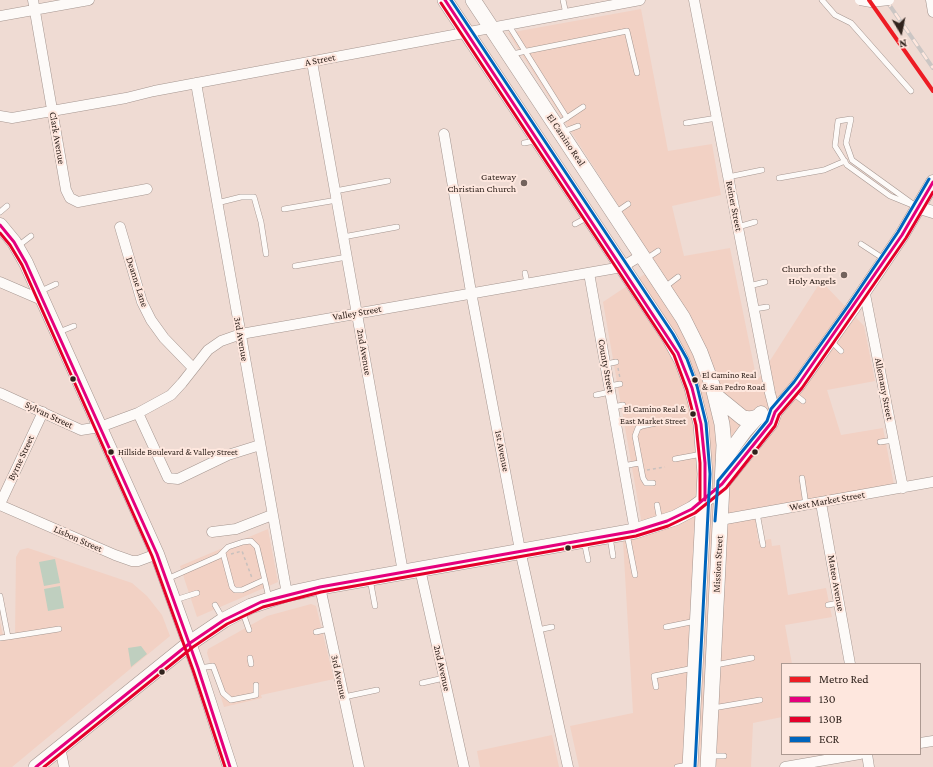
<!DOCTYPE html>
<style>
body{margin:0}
#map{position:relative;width:933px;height:767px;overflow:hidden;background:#efdbd3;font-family:"Crimson Pro",serif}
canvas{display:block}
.legend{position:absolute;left:781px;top:663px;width:140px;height:92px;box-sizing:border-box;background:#fee7de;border:1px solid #ac9991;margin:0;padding:5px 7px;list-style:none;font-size:12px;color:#30231d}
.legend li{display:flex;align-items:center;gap:8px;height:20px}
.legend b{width:20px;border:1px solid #ac9991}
.north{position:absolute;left:881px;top:12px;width:40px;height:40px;-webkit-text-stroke:3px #fee7de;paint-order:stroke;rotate:170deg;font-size:11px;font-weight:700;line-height:16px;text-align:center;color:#30231d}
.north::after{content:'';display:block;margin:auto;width:14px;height:18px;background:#30231d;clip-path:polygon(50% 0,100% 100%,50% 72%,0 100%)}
</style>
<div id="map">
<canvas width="933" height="767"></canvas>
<ul class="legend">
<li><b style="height:5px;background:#ed1c24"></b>Metro Red</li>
<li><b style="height:5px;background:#e5007d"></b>130</li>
<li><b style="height:5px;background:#e4002b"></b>130B</li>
<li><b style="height:5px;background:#0065bd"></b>ECR</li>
</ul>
<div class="north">N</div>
</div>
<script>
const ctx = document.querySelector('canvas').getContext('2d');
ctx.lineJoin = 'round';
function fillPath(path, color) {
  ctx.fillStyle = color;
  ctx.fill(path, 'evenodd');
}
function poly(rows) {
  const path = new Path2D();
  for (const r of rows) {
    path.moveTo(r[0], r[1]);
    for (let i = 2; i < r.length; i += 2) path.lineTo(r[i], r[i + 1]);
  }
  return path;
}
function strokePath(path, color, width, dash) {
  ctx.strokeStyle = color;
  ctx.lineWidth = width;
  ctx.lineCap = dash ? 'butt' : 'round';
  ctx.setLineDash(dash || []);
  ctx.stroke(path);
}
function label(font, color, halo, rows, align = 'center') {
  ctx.font = font + ' "Crimson Pro",serif';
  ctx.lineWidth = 4;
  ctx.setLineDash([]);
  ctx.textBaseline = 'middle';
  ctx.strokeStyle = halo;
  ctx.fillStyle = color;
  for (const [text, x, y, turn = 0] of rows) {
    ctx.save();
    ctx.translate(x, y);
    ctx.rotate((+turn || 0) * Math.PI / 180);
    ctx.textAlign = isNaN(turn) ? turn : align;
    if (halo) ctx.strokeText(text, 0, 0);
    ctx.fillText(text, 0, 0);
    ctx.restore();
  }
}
fillPath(poly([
 [641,9,668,151,712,144,721,195,672,206,684,256,730,248,757,381,821,281,864,326,875,381,827,390,841,435,883,428,894,485,755,511,758,541,771,539,772,546,780,545,788,595,826,588,832,617,785,625,792,664,782,664,782,717,753,723,751,767,579,767,570,726,633,713,623,540,644,536,603,302,657,266,508,33],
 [268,529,278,582,197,617,180,566],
 [28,548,132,583,147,596,162,615,170,636,12,767,0,767,0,622,4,640,15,637,16,557,20,550],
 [311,604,316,606,334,679,261,695,262,698,224,707,207,653,208,649,267,616],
 [552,735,559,767,480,767,477,751]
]), '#f2d1c4');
fillPath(poly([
 [55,559,60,583,44,586,39,562],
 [60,586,64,608,48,611,44,589],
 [141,646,147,654,131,667,128,648]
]), '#bfcfbf');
const service = poly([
 [563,0,566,14],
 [822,0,835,15,851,23,911,91],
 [508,24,567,118],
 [512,54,627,31,637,73],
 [851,119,846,143,852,160,917,207,890,196,847,165,835,146,838,121,851,119],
 [686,123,717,118],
 [556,125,583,107],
 [562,132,578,126],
 [524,143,535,141],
 [728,177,762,170],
 [779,178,824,170,845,161],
 [335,191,388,181],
 [217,203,241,197,254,197,261,222,266,254],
 [284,209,337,200],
 [0,212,7,206],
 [615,213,628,204],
 [575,224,588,217],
 [738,227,755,222],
 [343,237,397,227],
 [861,244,884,259],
 [18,246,31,236],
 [646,259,658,251],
 [295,266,347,257],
 [525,273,527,283],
 [749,286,765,282],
 [665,287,678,277],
 [41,291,56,284],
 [754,309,767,307],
 [59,332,74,326],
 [831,341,841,351],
 [606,364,616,362],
 [609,386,620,384],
 [793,393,803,401],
 [596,395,610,392],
 [613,407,623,405],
 [880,442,894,440],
 [675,459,702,454],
 [623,466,639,463],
 [802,478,806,505],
 [653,483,646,483,643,478,635,436,638,428,642,426,661,422],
 [657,505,660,521],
 [757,513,763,545],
 [627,534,635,575],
 [610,537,613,556],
 [584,541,588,560],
 [223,553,232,587,235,590,242,590,264,580],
 [167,579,219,556,228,547,243,542,251,541,257,547,269,598],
 [370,579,375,606],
 [0,596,8,637,0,638],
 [175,600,197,593],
 [215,605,223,619],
 [828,605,839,603],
 [243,613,249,630],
 [666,627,696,621],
 [538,630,552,627],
 [316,632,329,629],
 [8,637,59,629],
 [250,658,251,664],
 [715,665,752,658],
 [199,668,213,666,223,693,231,700,256,695,256,685],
 [422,683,444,678],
 [656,687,654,676,694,668],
 [344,697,377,690],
 [713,708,760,700],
 [709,756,724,756],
 [677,767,688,765]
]);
const minor = poly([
 [33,0,66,190,70,198,78,202,147,189],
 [694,0,770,393,775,412],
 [931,0,933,12],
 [0,16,89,0],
 [312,62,403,572],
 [196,83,287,594],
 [0,116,12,118,126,98,154,91,640,0],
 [444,134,471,292,520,550,568,767],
 [120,227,142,302,151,320,164,338,193,368],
 [589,273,635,531],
 [0,282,44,301],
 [864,289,903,488],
 [0,393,81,430,100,427,138,413,171,395,182,383,208,350,221,341,241,334,622,267,642,255],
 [138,413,168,478,178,479,228,455,260,445],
 [821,503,850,664],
 [0,504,43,412],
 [0,505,115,555,132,561,138,561,157,554],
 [720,520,933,482],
 [212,532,236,529,272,515],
 [420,569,464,767],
 [320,587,359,767],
 [920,743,933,741],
 [60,747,64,767],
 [867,754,869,767],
 [785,767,860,754]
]);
const tertiary = poly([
 [917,207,933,212]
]);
const secondary = poly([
 [0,225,14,242,26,263,157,554,198,668,230,767],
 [723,461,745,431,761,413],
 [722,484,771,423,775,412,798,385,852,309,902,235,933,182]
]);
const primary = poly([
 [445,0,669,337,682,361,692,388,701,424,705,474,690,767],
 [473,0,683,318,700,352,713,387,722,424,724,445,708,767],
 [716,396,743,418,750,419,758,417],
 [36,767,190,643,224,620,251,606,287,594,320,587,635,531,675,518,692,509,710,496]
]);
strokePath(service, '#a59690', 6);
strokePath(minor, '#a59690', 11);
strokePath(tertiary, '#a59690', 13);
strokePath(secondary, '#a59690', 15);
strokePath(primary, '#a59690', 16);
strokePath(poly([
 [618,368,620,378],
 [647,470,665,467],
 [231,554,242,551,252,578]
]), '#c8c0bd', 1.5, [3, 3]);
strokePath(service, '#fdfaf8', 5);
strokePath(minor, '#fdfaf8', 10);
strokePath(tertiary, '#fdfaf8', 12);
strokePath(secondary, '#fdfaf8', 14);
strokePath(primary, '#fdfaf8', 15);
const rail = poly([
 [886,0,933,68]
]);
strokePath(rail, '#cbc6c4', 4);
strokePath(rail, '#fee7de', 2.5, [8]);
const minorBridge = poly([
 [860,0,871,2,889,0]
]);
strokePath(minorBridge, '#a59690', 11, []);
strokePath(minorBridge, '#fdfaf8', 10);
strokePath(poly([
 [445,0,678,353,692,388,701,424,705,463,705,500],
 [0,225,14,242,26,263,157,554,198,668,230,767],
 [36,767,190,643,224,620,261,602,320,587,635,531,667,521,692,509,722,484,771,423,775,412,798,385,902,235,933,182]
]), '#e5007d', 3);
strokePath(poly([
 [441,3,674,355,687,390,696,425,700,463,700,500],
 [0,233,10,245,22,265,152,556,193,670,225,767],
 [44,767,193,647,227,624,263,607,321,592,636,536,668,526,695,513,726,488,775,426,779,415,802,388,906,238,933,192]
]), '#e4002b', 3);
strokePath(poly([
 [451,0,673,334,687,359,697,386,706,423,710,474,695,767],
 [715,521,718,481,767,421,771,409,794,382,848,306,898,232,929,179]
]), '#0065bd', 3);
strokePath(poly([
 [869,0,933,91]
]), '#ed1c24', 4);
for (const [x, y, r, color] of [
 [524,183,4,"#73635d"],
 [844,275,4,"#73635d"],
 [73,379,3.5,"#30231d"],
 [695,380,3.5,"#30231d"],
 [693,414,3.5,"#30231d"],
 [111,452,3.5,"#30231d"],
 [755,452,3.5,"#30231d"],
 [568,548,3.5,"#30231d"],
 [162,672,3.5,"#30231d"]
]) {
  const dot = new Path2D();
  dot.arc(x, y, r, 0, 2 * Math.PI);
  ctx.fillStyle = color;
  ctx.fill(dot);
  strokePath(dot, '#fee7de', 1.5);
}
label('9px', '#30231d', '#fee7de', [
 ["El Camino Real",702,375],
 ["& San Pedro Road",702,387],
 ["El Camino Real &",686,409,"right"],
 ["East Market Street",686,421,"right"],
 ["Hillside Boulevard & Valley Street",118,452]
], 'left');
label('10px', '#30231d', '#fee7de', [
 ["A Street",320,60,-11],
 ["Clark Avenue",57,138,80],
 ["El Camino Real",566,140,56],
 ["Reiner Street",734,206,79],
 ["Deanne Lane",137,282,72],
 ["Valley Street",357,313,-10],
 ["3rd Avenue",241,339,80],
 ["2nd Avenue",364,352,80],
 ["County Street",606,366,80],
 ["Allemany Street",884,389,79],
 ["Sylvan Street",49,415,25],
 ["1st Avenue",502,451,79],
 ["Byrne Street",21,458,-65],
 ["West Market Street",827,501,-10],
 ["Lisbon Street",78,539,24],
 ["Mission Street",718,564,-87],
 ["Mateo Avenue",836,583,80],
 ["2nd Avenue",442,668,77],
 ["3rd Avenue",339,677,78]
]);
label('10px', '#30231d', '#fee7de', [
 ["Gateway",516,177],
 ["Christian Church",516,189],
 ["Church of the",836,269],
 ["Holy Angels",836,281]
], 'right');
</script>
